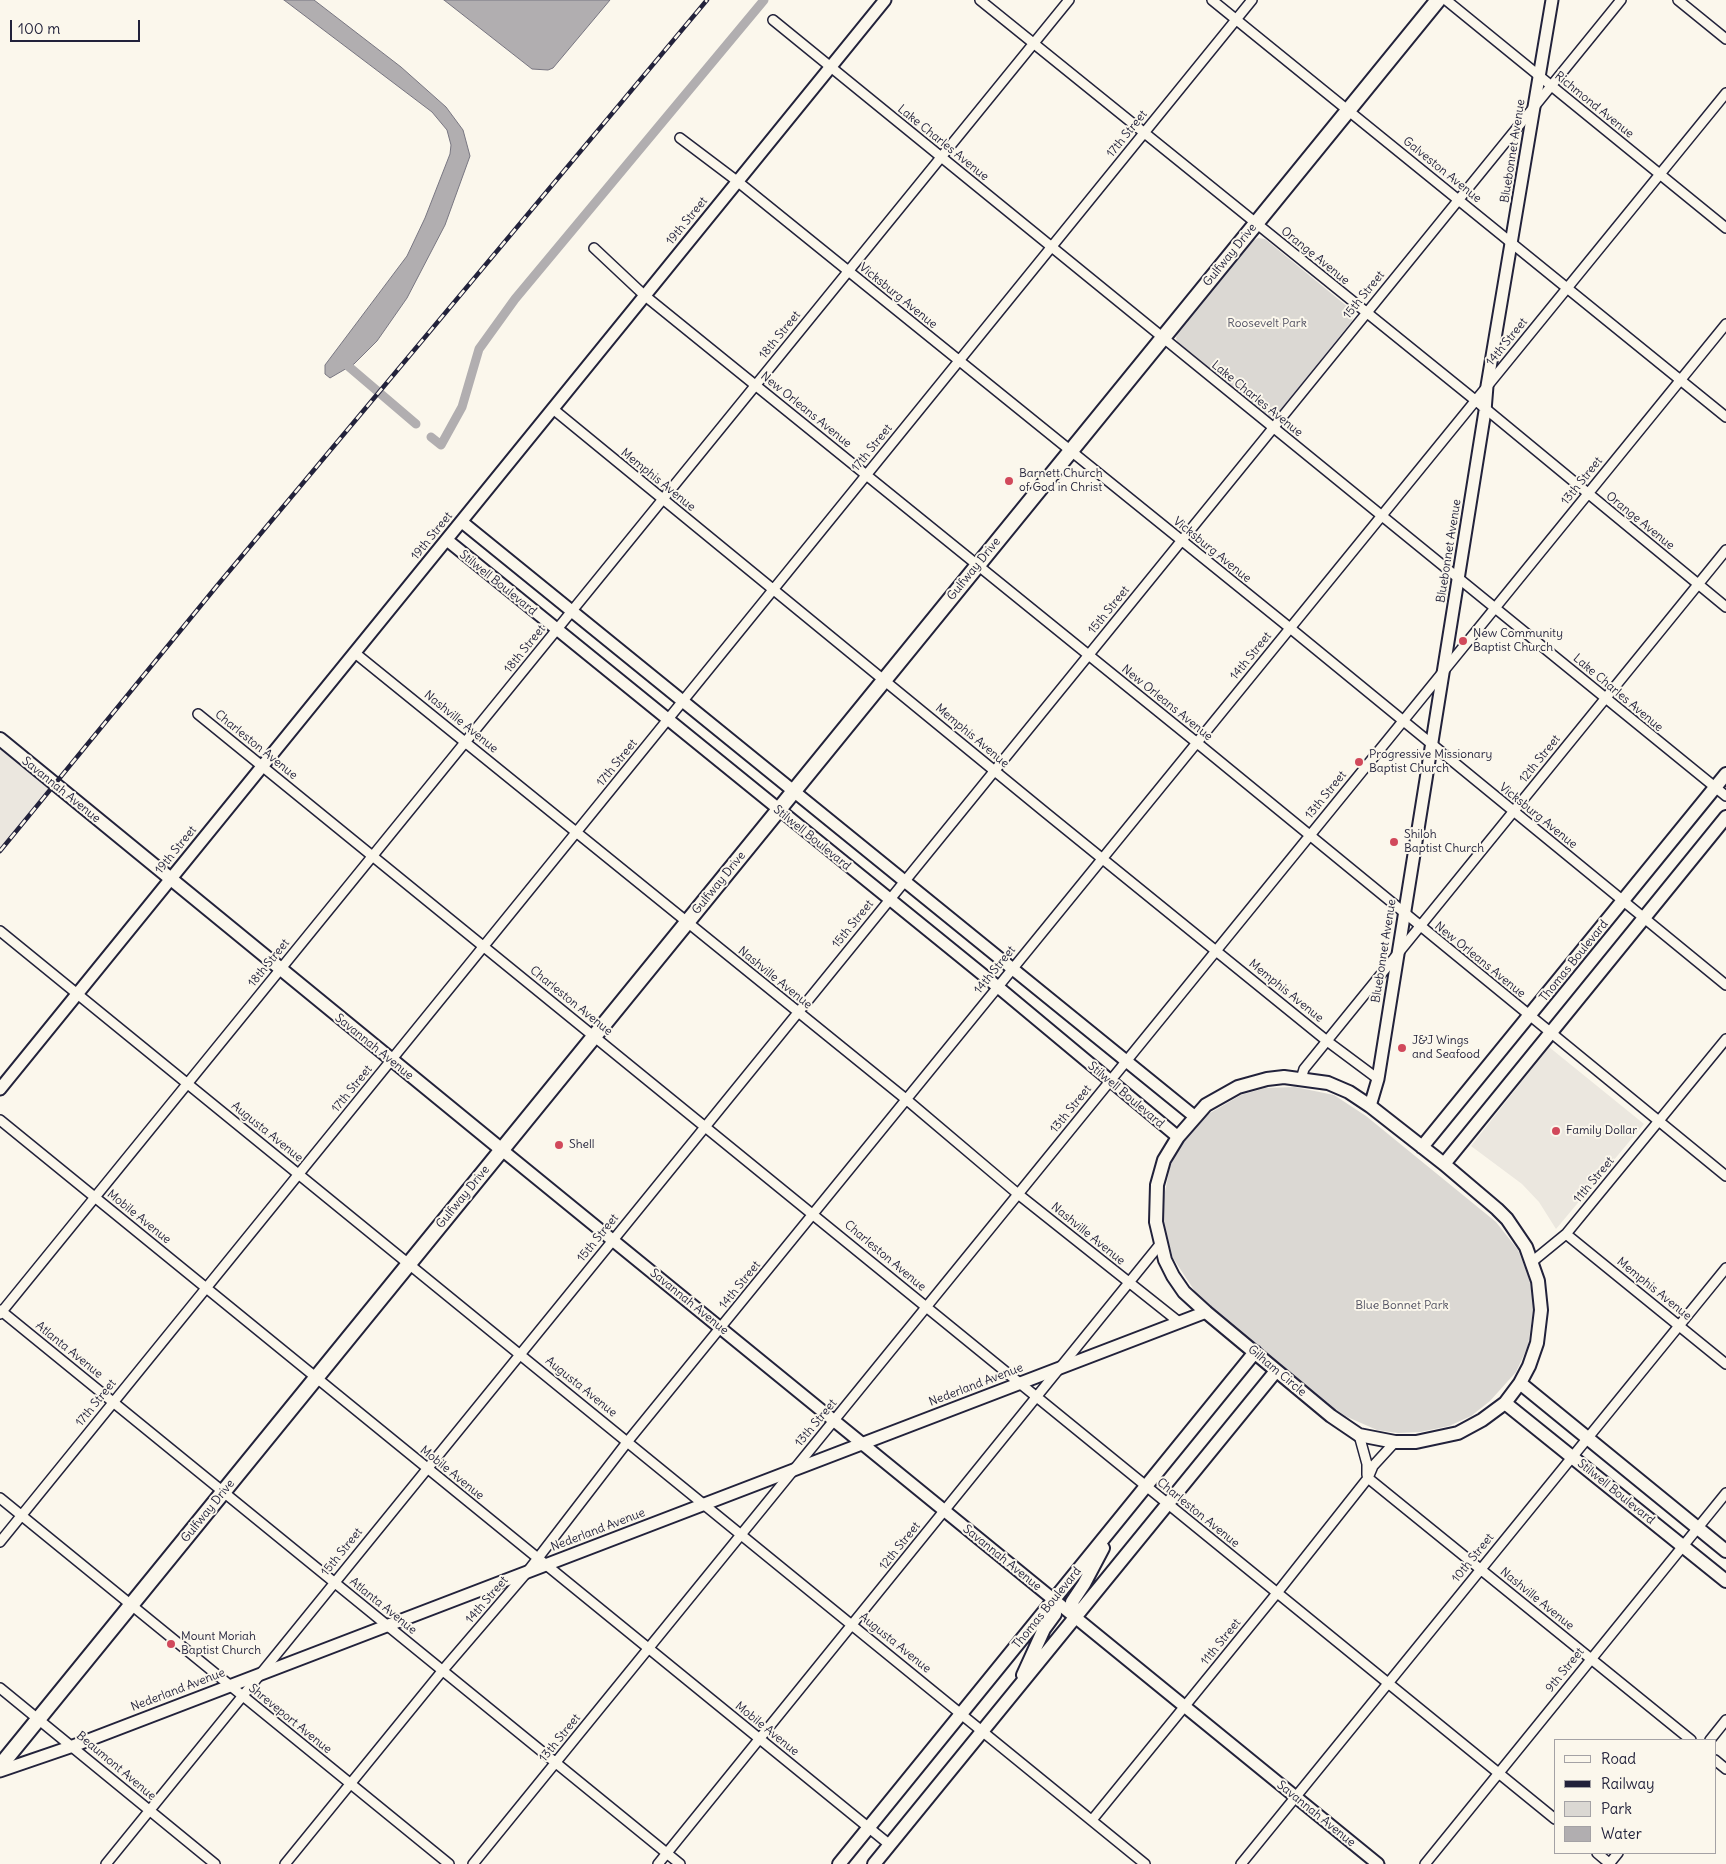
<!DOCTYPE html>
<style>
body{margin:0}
#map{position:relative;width:1726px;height:1864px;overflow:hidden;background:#fbf7ec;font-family:Delius,sans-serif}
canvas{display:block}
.legend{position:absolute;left:1554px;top:1739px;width:162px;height:115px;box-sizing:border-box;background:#fbf7ec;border:1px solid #a4a2a5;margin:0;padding:6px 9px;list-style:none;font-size:15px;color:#22223b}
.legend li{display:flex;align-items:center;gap:10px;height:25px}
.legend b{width:25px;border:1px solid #a4a2a5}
.scale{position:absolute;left:10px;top:20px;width:130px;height:22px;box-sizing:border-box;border:2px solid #22223b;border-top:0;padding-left:6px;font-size:15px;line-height:18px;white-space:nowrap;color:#22223b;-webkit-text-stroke:4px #fbf7ec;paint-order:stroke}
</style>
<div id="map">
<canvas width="1726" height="1864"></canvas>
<ul class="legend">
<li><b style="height:6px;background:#fbf7ec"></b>Road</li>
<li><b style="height:6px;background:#22223b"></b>Railway</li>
<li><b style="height:14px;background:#dbd8d3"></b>Park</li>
<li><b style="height:14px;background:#b1aeb0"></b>Water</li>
</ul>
<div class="scale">100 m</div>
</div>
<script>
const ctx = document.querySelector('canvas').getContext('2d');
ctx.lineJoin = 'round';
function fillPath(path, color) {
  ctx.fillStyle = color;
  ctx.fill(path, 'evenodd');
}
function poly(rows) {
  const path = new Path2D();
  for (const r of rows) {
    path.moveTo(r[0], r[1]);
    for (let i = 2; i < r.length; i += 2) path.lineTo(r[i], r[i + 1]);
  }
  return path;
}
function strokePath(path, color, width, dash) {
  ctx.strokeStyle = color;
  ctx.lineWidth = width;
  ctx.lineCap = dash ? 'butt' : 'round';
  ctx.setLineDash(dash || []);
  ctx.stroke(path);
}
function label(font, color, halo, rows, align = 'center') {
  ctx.font = font + ' Delius,sans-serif';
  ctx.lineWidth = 4;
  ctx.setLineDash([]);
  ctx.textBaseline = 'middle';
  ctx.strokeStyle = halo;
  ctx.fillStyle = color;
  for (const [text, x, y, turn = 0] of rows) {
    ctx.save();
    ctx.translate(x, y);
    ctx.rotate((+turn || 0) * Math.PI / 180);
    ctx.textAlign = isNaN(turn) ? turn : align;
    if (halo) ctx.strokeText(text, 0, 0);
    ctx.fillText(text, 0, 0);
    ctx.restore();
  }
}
fillPath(poly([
 [0,739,54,785,0,851],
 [1549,1047,1644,1124,1556,1229,1539,1202,1522,1184,1471,1146]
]), '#ebe7df');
fillPath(poly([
 [1258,238,1265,239,1354,312,1352,321,1274,418,1269,419,1179,346,1176,338,1177,333,1251,242],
 [1295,1087,1334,1095,1366,1116,1496,1222,1518,1250,1529,1278,1534,1305,1528,1346,1516,1372,1490,1401,1471,1416,1449,1426,1420,1432,1398,1433,1377,1430,1336,1412,1198,1296,1173,1258,1162,1220,1164,1197,1170,1167,1180,1145,1205,1116,1241,1095,1265,1088]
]), '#dbd8d3');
const water = poly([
 [284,0,314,0,401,67,446,107,463,130,470,156,445,225,407,298,377,341,354,364,330,378,325,374,325,365,407,256,425,218,450,154,451,145,447,130,432,112,284,0],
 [444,0,610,0,553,68,548,70,532,69,444,0]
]);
fillPath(water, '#b1aeb0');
strokePath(water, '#787681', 1);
strokePath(poly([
 [341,360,416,424],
 [431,437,441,445,462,407,479,349,515,299,764,0]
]), '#b1aeb0', 9);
const minor = poly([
 [980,0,1475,400,1726,607],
 [1212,0,1726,417],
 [1446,0,1726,228],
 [1678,0,1726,39],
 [773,20,1726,796],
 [680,138,737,181,1290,628,1726,985],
 [594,248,644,295,1196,742,1726,1176],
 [553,409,1046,813,1327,1041,1378,1079],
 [355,653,907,1100,1018,1194,1179,1322],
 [198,714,1555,1819],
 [0,931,1145,1864],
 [1301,1079,1304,1069,1726,550],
 [0,1120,890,1845],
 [1566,1234,1726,1364],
 [1533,1261,1566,1234,1726,1039],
 [0,1310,680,1864],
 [0,1314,1069,0],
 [1359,1435,1367,1464,1367,1475],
 [1368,1478,1691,1740],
 [0,1498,449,1864],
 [0,1542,1252,0],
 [0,1688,215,1864],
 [1710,1740,1726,1720],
 [1715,1760,1726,1769],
 [1092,1820,1277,1593,1368,1478,1373,1466,1395,1442],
 [1597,1853,1610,1864],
 [106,1864,1621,0],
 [285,1864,443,1670,528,1571,628,1441,1726,93],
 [473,1864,1726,324],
 [658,1864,1161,1243],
 [1241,1864,1726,1268],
 [1425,1864,1726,1493],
 [1609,1864,1618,1853]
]);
const tertiary = poly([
 [462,522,1194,1116],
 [447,540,998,987,1178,1137],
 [0,1089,885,0],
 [1370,1106,1378,1079,1485,411,1487,386,1552,0],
 [502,1150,1378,1864],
 [0,1771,73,1746,1206,1312]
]);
const secondary = poly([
 [0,739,502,1150],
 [1284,1077,1328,1083,1349,1092,1370,1106,1444,1164,1497,1209,1507,1219,1526,1247,1538,1281,1541,1310,1537,1343,1529,1366,1520,1383,1505,1403,1482,1420,1458,1433,1416,1442,1395,1442,1359,1435,1331,1416,1206,1312,1184,1292,1173,1276,1165,1260,1156,1222,1157,1185,1164,1160,1178,1137,1206,1105,1238,1087,1267,1079,1284,1077],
 [1422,1147,1726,774],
 [1444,1164,1726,817],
 [1520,1383,1726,1551],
 [1505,1403,1726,1581],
 [1075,1617,1072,1602,1084,1584,1103,1548],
 [1023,1675,1044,1629,1055,1614,1054,1600],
 [839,1864,1255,1352],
 [874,1864,1276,1371]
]);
const primary = poly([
 [0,1766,1438,0]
]);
strokePath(minor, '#22223b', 12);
strokePath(tertiary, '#22223b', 15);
strokePath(secondary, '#22223b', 16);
strokePath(primary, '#22223b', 18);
strokePath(minor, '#fbf7ec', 9);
strokePath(tertiary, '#fbf7ec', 11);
strokePath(secondary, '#fbf7ec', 12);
strokePath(primary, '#fbf7ec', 14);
const rail = poly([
 [0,851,216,587,707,0]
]);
strokePath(rail, '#22223b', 4.5);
strokePath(rail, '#fbf7ec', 2.5, [8]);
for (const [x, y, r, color] of [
 [1009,481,5,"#d1495b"],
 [1463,641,5,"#d1495b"],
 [1359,762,5,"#d1495b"],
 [1394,842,5,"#d1495b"],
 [1402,1048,5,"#d1495b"],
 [1556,1131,5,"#d1495b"],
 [559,1145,5,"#d1495b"],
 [171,1644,5,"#d1495b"]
]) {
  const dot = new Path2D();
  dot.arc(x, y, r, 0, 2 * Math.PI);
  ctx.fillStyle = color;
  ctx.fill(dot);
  strokePath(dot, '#fbf7ec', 2);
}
label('12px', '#22223b', '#fbf7ec', [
 ["Richmond Avenue",1594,105,39],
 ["17th Street",1127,134,-51],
 ["Lake Charles Avenue",943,143,39],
 ["Bluebonnet Avenue",1513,151,-81],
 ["Galveston Avenue",1442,170,39],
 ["19th Street",687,221,-51],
 ["Gulfway Drive",1230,255,-51],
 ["Orange Avenue",1315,256,39],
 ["15th Street",1364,295,-51],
 ["Vicksburg Avenue",898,296,39],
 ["18th Street",780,335,-51],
 ["14th Street",1507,342,-51],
 ["Lake Charles Avenue",1257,399,39],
 ["New Orleans Avenue",806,410,39],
 ["17th Street",872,448,-51],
 ["Memphis Avenue",658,480,39],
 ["13th Street",1582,481,-51],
 ["Orange Avenue",1640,521,39],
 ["19th Street",432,536,-51],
 ["Vicksburg Avenue",1212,550,39],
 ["Bluebonnet Avenue",1449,551,-81],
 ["Gulfway Drive",974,569,-51],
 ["Stilwell Boulevard",498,583,39],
 ["15th Street",1109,610,-51],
 ["18th Street",525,649,-51],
 ["14th Street",1251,656,-51],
 ["Lake Charles Avenue",1618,693,40],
 ["New Orleans Avenue",1167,703,39],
 ["Nashville Avenue",461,722,39],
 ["Memphis Avenue",972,736,40],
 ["Charleston Avenue",256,745,39],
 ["12th Street",1540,759,-51],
 ["17th Street",617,763,-51],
 ["Savannah Avenue",61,790,39],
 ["13th Street",1326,795,-51],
 ["Vicksburg Avenue",1538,816,39],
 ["Stilwell Boulevard",812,838,39],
 ["19th Street",176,850,-51],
 ["Gulfway Drive",719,883,-51],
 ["15th Street",853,924,-51],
 ["Bluebonnet Avenue",1384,951,-81],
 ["New Orleans Avenue",1480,960,39],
 ["Thomas Boulevard",1574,961,-51],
 ["18th Street",269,963,-51],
 ["14th Street",995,970,-51],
 ["Nashville Avenue",775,978,39],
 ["Memphis Avenue",1286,991,39],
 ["Charleston Avenue",571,1001,39],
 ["Savannah Avenue",374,1047,39],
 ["17th Street",352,1089,-51],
 ["Stilwell Boulevard",1126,1095,40],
 ["13th Street",1071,1109,-51],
 ["Augusta Avenue",267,1132,39],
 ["11th Street",1594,1180,-50],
 ["Gulfway Drive",463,1197,-51],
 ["Mobile Avenue",139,1217,39],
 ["Nashville Avenue",1088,1234,39],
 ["15th Street",598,1238,-51],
 ["Charleston Avenue",885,1256,40],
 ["14th Street",740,1285,-51],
 ["Memphis Avenue",1654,1289,39],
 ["Savannah Avenue",689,1302,39],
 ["Atlanta Avenue",69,1350,39],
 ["Gilham Circle",1277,1371,40],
 ["Nederland Avenue",976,1385,-21],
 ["Augusta Avenue",581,1387,39],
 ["17th Street",96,1403,-51],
 ["13th Street",816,1423,-50],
 ["Mobile Avenue",452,1473,39],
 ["Stilwell Boulevard",1616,1492,39],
 ["Gulfway Drive",208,1511,-51],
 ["Charleston Avenue",1198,1513,39],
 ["Nederland Avenue",598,1530,-21],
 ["12th Street",900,1546,-51],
 ["15th Street",342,1552,-51],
 ["Savannah Avenue",1002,1558,39],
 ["10th Street",1473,1558,-51],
 ["Nashville Avenue",1537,1599,39],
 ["14th Street",487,1600,-49],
 ["Atlanta Avenue",383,1606,39],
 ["Thomas Boulevard",1047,1608,-51],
 ["11th Street",1221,1642,-51],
 ["Augusta Avenue",895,1643,39],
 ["9th Street",1565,1670,-51],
 ["Nederland Avenue",178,1690,-21],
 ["Shreveport Avenue",290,1719,39],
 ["Mobile Avenue",767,1729,39],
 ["13th Street",560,1738,-51],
 ["Beaumont Avenue",116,1766,40],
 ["Savannah Avenue",1316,1814,39]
]);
label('12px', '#505061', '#fbf7ec', [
 ["Roosevelt Park",1267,324],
 ["Blue Bonnet Park",1402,1306]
]);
label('12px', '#22223b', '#fbf7ec', [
 ["Barnett Church",1019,474],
 ["of God in Christ",1019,488],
 ["New Community",1473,634],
 ["Baptist Church",1473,648],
 ["Progressive Missionary",1369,755],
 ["Baptist Church",1369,769],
 ["Shiloh",1404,835],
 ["Baptist Church",1404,849],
 ["J&J Wings",1412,1041],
 ["and Seafood",1412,1055],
 ["Family Dollar",1566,1131],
 ["Shell",569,1145],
 ["Mount Moriah",181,1637],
 ["Baptist Church",181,1651]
], 'left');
</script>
